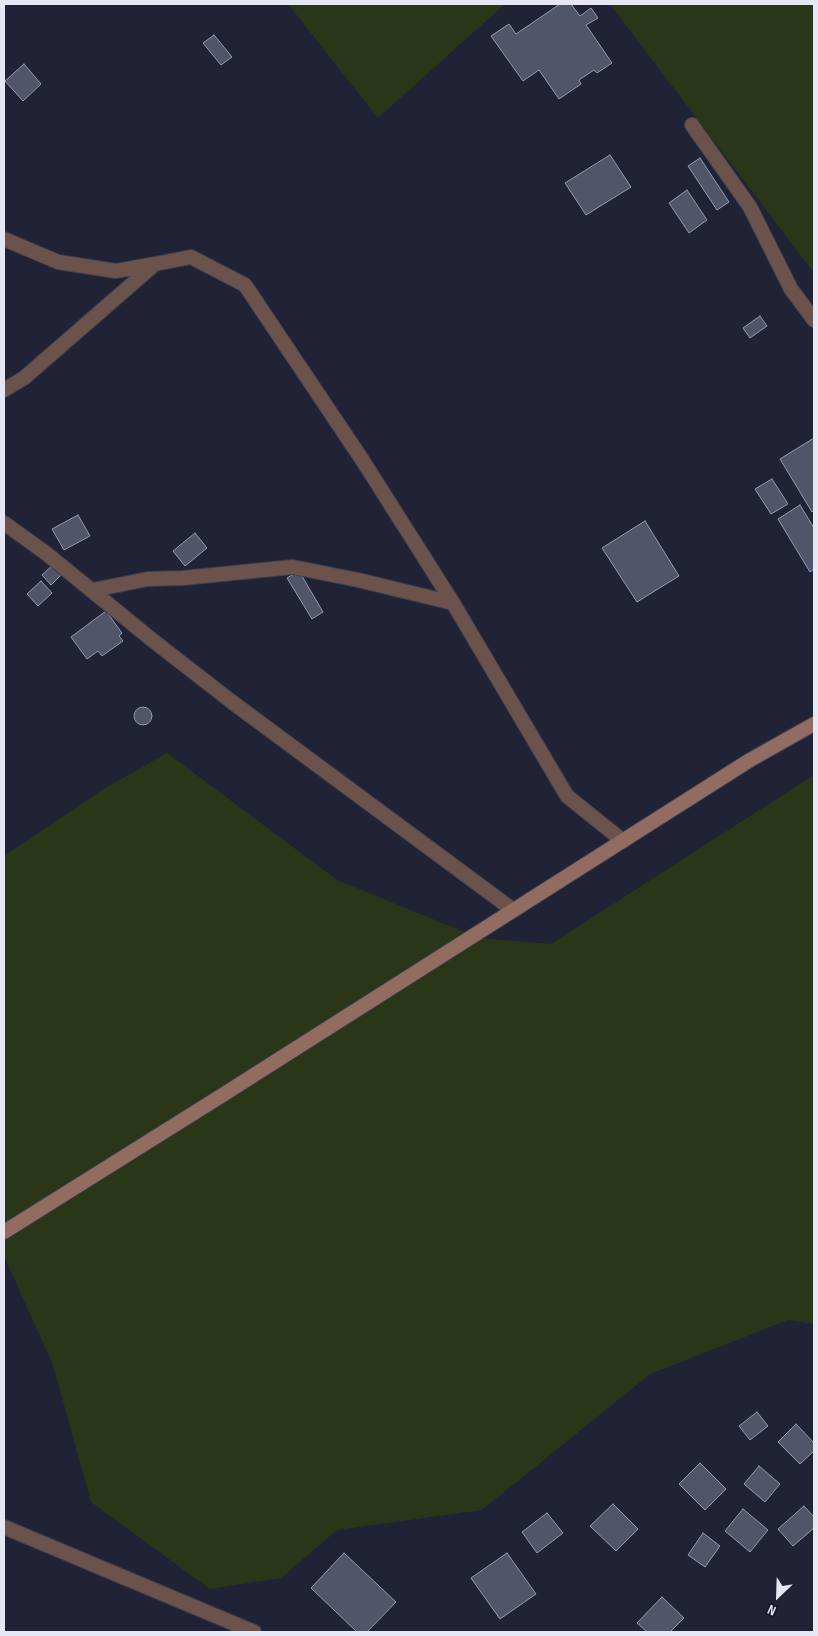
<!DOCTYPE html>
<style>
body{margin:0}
#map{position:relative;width:818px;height:1636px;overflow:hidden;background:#202336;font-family:"Sofia Sans Condensed",sans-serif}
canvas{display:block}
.frame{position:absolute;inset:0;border:5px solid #e5e7f4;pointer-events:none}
.north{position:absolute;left:753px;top:1571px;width:50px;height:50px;-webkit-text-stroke:4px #17192b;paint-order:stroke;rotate:204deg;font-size:14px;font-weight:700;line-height:20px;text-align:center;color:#e5e7f4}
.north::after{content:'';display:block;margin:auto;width:18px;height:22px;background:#e5e7f4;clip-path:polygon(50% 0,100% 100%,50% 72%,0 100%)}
</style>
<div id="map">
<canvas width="818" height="1636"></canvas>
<div class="frame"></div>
<div class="north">N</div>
</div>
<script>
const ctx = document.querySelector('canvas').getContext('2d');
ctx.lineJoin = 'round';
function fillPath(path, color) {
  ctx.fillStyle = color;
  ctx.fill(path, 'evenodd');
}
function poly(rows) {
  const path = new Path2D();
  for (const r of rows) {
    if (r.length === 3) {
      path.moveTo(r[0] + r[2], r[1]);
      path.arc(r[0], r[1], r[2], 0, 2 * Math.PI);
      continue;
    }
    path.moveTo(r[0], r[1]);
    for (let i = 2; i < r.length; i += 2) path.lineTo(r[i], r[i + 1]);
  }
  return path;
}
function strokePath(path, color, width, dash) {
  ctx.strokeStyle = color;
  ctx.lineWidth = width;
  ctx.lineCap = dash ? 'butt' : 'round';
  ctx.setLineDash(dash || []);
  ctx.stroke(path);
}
fillPath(poly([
 [288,4,505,4,378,118],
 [610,4,814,4,814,273],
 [167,753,337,880,479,938,551,944,814,775,814,1324,788,1320,650,1374,482,1510,337,1530,281,1578,210,1589,91,1502,53,1365,4,1256,4,856,102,790]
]), '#293718');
const building = poly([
 [560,4,571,4,580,16,591,8,598,18,586,25,612,63,597,73,594,70,579,80,581,84,559,99,539,70,523,81,491,36,509,24,516,34,560,4],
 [214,35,232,57,221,65,203,43,214,35],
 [24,64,41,84,23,101,5,81,24,64],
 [610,155,631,187,586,215,565,183,610,155],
 [700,158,729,202,717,210,688,166,700,158],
 [687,190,707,220,689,233,669,203,687,190],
 [760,316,767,326,750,338,743,328,760,316],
 [814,438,814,510,812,512,780,459,814,438],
 [772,479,788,504,771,514,755,489,772,479],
 [800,505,814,528,814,569,810,572,778,519,800,505],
 [78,515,90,536,64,550,52,529,78,515],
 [645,521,679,576,637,602,602,548,645,521],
 [195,533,207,548,185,566,173,551,195,533],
 [54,564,63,573,51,585,42,575,54,564],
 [299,571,323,612,312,619,287,578,299,571],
 [41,581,52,593,38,606,27,594,41,581],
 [106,611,122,633,119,636,123,641,102,656,98,651,87,659,71,637,106,611],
 [143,716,9],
 [757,1412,768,1426,750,1440,739,1426,757,1412],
 [796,1424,814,1443,814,1451,800,1464,778,1442,796,1424],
 [700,1463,726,1489,705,1510,679,1484,700,1463],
 [759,1466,780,1484,765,1502,744,1484,759,1466],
 [613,1504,638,1529,616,1551,590,1526,613,1504],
 [804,1506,814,1517,814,1528,793,1546,778,1529,804,1506],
 [743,1509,768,1530,750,1552,725,1531,743,1509],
 [547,1513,563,1533,537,1553,522,1532,547,1513],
 [703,1533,720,1546,705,1567,688,1555,703,1533],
 [344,1553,396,1602,367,1632,357,1632,311,1588,344,1553],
 [507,1553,536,1594,500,1619,471,1578,507,1553],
 [662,1597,684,1618,670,1632,647,1632,637,1623,662,1597]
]);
fillPath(building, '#51556a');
strokePath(building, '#969ab2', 1);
const minor = poly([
 [692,125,750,207,791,289,814,320],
 [4,239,58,262,116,271,155,264],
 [4,390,24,378,155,264,191,257,245,285,363,461,453,603,567,796,623,841],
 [4,523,47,554,151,639,232,702,513,910],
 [93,590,148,579,183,578,293,567,358,580,453,603],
 [4,1527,254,1632]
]);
const secondary = poly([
 [4,1232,221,1096,750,760,814,724]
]);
strokePath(minor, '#3c3e51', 16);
strokePath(secondary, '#3c3e51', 16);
strokePath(minor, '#6b534b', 14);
strokePath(secondary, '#926c60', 14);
</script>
